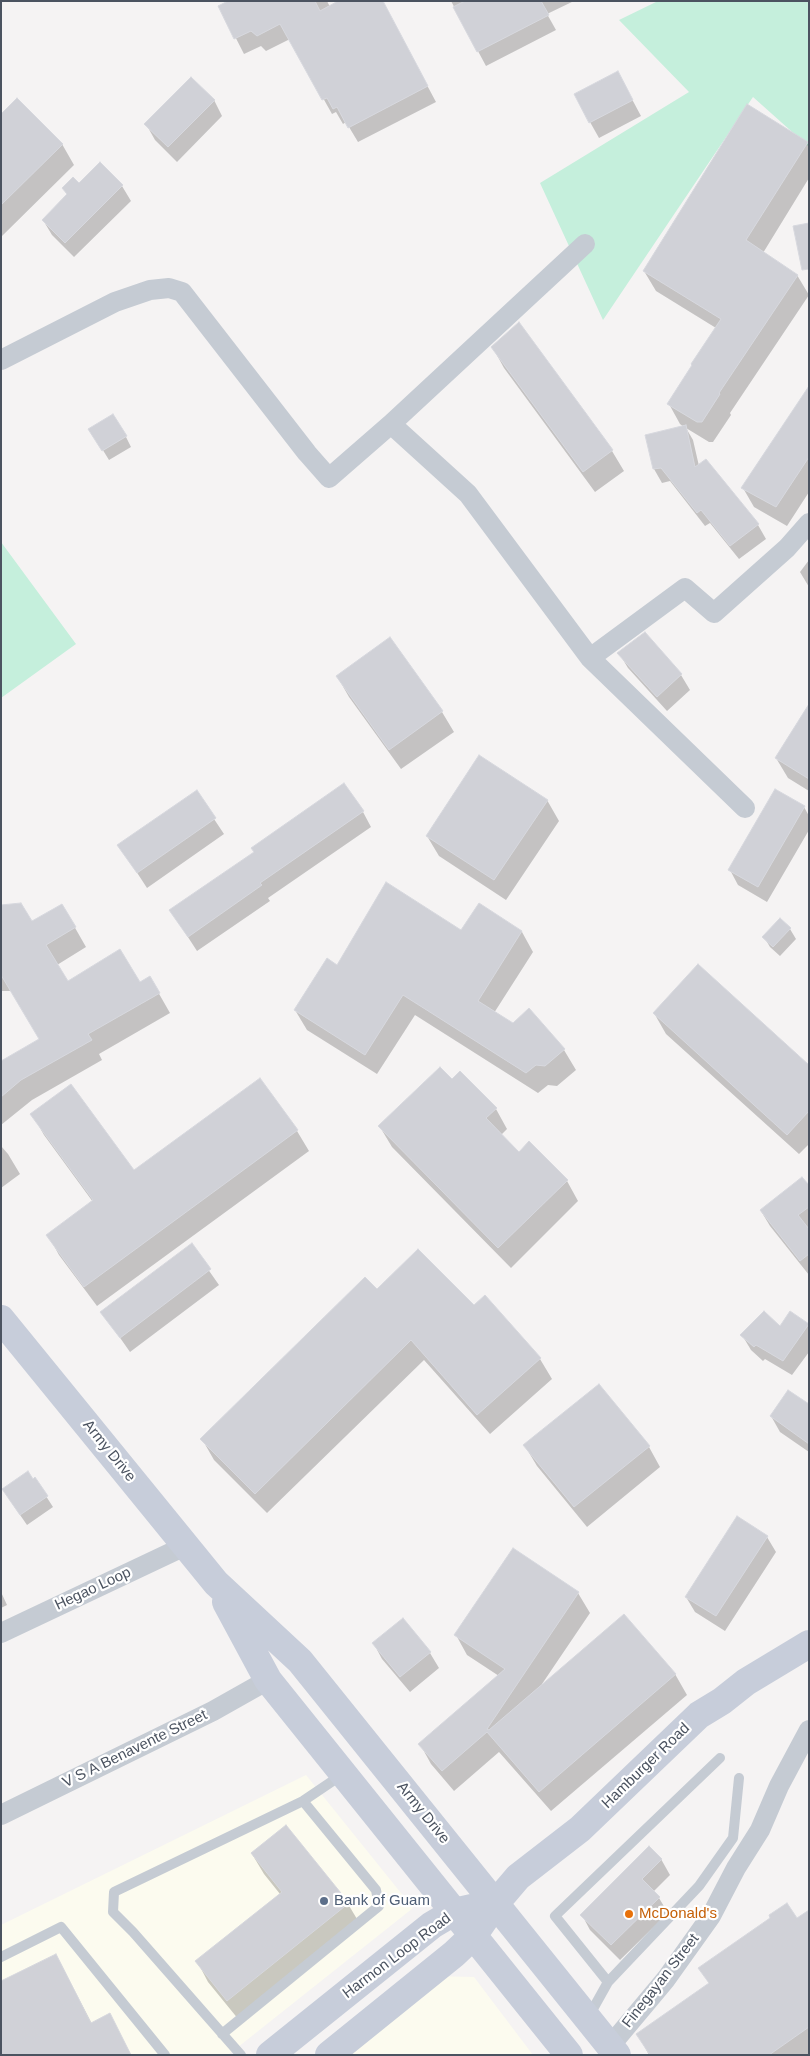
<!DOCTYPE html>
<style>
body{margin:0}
#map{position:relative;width:810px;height:2056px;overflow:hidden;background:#f5f3f3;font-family:Helvetica,sans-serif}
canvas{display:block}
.frame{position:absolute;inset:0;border:2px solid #4b5360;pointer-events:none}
</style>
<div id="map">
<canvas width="810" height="2056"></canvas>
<div class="frame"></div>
</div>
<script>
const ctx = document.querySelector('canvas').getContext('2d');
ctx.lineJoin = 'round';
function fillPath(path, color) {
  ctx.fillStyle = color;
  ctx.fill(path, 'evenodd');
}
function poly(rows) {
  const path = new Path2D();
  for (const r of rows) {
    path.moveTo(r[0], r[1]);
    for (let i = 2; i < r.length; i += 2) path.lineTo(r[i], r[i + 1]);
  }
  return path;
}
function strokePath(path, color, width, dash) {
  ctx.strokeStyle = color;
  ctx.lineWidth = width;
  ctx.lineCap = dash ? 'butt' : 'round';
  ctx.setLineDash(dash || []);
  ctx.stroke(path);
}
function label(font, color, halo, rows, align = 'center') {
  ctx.font = font + ' Helvetica,sans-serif';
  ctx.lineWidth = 4.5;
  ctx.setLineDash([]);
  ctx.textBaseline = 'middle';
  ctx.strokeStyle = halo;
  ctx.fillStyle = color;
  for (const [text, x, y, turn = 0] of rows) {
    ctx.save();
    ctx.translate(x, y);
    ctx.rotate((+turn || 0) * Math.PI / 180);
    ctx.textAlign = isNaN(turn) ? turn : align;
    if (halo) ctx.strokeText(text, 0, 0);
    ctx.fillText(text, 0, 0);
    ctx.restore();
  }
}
fillPath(poly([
 [306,1775,413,1908,228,2055,1,2055,1,1925],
 [427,1976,474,1977,533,2055,331,2055]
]), '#fcfbef');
fillPath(poly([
 [658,1,809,1,809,147,753,97,603,320,540,183,689,92,619,20],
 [1,542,76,644,1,698]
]), '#c5efdc');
fillPath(poly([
 [231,1,327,1,330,7,382,1,436,102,358,142,346,122,343,124,336,112,332,114,290,39,266,51,261,46,244,54,220,7],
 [451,1,574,1,547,14,556,30,486,66],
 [626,88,641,116,599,138,590,122],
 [214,100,222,116,177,162,155,140,146,124],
 [1,116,62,144,74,165,1,237],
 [807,143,809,146,809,178,763,253,797,275,809,295,730,413,731,415,713,442,709,442,686,428,693,440,699,466,758,525,766,539,739,559,710,523,705,526,670,481,662,483,654,469,647,435,684,427,680,424,669,404,716,328,656,291,644,271],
 [79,185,122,186,131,201,74,257,52,235,43,220,68,196,63,188],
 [519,324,612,451,624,471,595,492,504,368,493,348],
 [809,388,809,492,787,526,754,507,743,488],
 [126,437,131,447,109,460,96,439],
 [809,560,809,587,800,572],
 [645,634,681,675,690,690,667,711,628,668,619,653],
 [337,676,442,712,454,732,401,769,349,697],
 [809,707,809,791,788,778,776,758],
 [196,792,224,834,147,888,119,845],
 [547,800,559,821,506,900,439,856,427,836],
 [804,807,809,816,809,830,767,902,738,885,730,870],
 [363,812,371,827,268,898,270,901,197,951,171,911,256,852],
 [62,905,86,947,57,965,67,982,139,983,150,978,170,1013,99,1054,102,1060,32,1100,1,1125,1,1063,41,1039,12,991,1,991,1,906,32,923],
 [479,905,522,932,533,952,494,1013,513,1024,564,1050,576,1070,557,1086,548,1085,538,1093,415,1015,377,1074,307,1030,295,1010,338,966,462,932],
 [780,920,790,929,796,939,780,956,770,947,764,937],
 [654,1013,809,1066,809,1144,799,1154,666,1034],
 [259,1080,297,1131,309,1151,97,1306,59,1255,48,1235,93,1202,44,1135,32,1114,134,1172],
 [452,1080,496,1109,507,1129,501,1135,519,1153,567,1181,578,1201,511,1268,392,1147,380,1127],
 [1,1146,8,1154,20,1174,1,1188],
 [809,1187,809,1275,770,1226,761,1211],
 [191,1245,219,1285,130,1352,102,1312],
 [377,1291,473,1307,485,1297,540,1359,552,1379,490,1434,424,1360,267,1513,214,1460,202,1439],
 [808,1325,809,1352,792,1375,765,1359,763,1361,751,1350,742,1335],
 [809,1406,809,1452,780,1432,771,1416],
 [525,1446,649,1447,660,1467,587,1527,537,1466],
 [35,1479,53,1507,27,1525,9,1499],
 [767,1537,776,1552,725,1631,695,1612,686,1597],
 [513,1550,578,1593,590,1613,542,1684,675,1674,687,1695,551,1811,499,1752,454,1791,431,1764,420,1744,499,1676,467,1655,456,1635],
 [1,1592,7,1605,1,1608],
 [403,1620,430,1653,439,1668,410,1692,382,1659,374,1644],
 [286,1827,348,1904,360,1924,239,2020,208,1982,197,1961,280,1894,264,1874,252,1854],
 [661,1859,670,1875,653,1892,659,1898,668,1913,620,1960,590,1930,582,1915],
 [809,1911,809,2055,649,2055,638,2035,710,1985,700,1968,797,1920],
 [56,1955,92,2024,110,2015,131,2055,1,2055]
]), '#0003');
const building = poly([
 [228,1,315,1,320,11,338,1,383,1,428,86,348,128,337,107,333,109,327,98,322,100,280,24,257,36,251,31,234,39,218,6,228,1],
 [465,1,541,1,549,15,477,52,453,7,465,1],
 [618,71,633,100,589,123,574,94,618,71],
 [191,77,215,100,168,147,144,124,191,77],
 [17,98,63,144,1,205,1,114,17,98],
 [747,104,808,142,746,240,798,275,719,393,720,394,702,422,697,422,667,404,692,365,691,364,721,319,643,271,747,104],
 [100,162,123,185,65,243,42,220,67,194,62,188,73,177,79,183,100,162],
 [809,223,809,269,802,270,793,226,809,223],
 [519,322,613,450,583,472,491,347,519,322],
 [809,386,809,457,776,507,741,488,809,386],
 [113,414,127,436,102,451,88,429,113,414],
 [686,425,695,467,706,459,759,524,730,546,701,510,697,513,661,468,653,469,645,435,686,425],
 [645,632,682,674,657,697,617,653,645,632],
 [390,637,443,711,389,750,336,676,390,637],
 [809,704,809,779,775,758,809,704],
 [479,755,548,800,494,880,426,836,479,755],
 [344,783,364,811,260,883,262,885,188,937,169,910,254,852,251,848,344,783],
 [775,789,805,806,758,887,728,870,775,789],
 [197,790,216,818,137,873,117,845,197,790],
 [386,882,461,930,479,903,522,931,478,1001,513,1023,529,1008,565,1049,545,1066,536,1065,526,1073,403,995,365,1055,294,1010,327,958,337,965,386,882],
 [21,903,32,921,62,904,76,927,46,945,68,981,120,949,140,982,150,976,160,993,88,1034,92,1040,21,1080,1,1097,1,1061,39,1039,1,975,1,905,21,903],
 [780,918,791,928,773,947,762,937,780,918],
 [698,964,809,1065,809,1111,787,1135,653,1013,698,964],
 [440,1067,452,1079,460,1071,497,1108,486,1118,519,1152,529,1141,568,1180,498,1248,378,1126,440,1067],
 [260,1078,298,1130,84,1287,46,1235,93,1200,30,1114,71,1084,134,1170,260,1078],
 [802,1177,809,1185,809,1207,798,1215,809,1229,809,1254,800,1261,760,1210,802,1177],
 [192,1243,211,1269,120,1338,100,1312,192,1243],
 [418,1249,474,1305,485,1295,541,1358,477,1415,411,1340,255,1494,200,1439,365,1277,377,1289,418,1249],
 [764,1311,780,1326,790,1311,809,1324,783,1361,756,1345,754,1347,740,1335,764,1311],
 [599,1384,650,1446,574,1507,523,1445,599,1384],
 [788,1390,809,1404,809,1444,770,1416,788,1390],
 [28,1471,33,1479,35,1477,48,1496,20,1515,2,1489,28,1471],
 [737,1516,768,1536,716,1616,685,1597,737,1516],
 [513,1548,579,1592,487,1729,489,1730,624,1614,676,1674,539,1792,487,1732,442,1771,418,1744,505,1669,454,1635,513,1548],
 [403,1618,431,1652,400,1677,372,1643,403,1618],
 [286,1825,349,1903,227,2001,195,1961,282,1892,251,1853,286,1825],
 [649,1846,662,1859,642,1879,660,1897,611,1945,580,1915,649,1846],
 [787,1903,797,1918,809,1910,809,2027,769,2055,650,2055,636,2034,709,1983,698,1968,770,1918,769,1915,787,1903],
 [56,1954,91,2023,110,2013,131,2055,1,2055,1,1981,56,1954]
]);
fillPath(building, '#d0d1d7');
strokePath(building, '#d7d8de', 1);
strokePath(poly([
 [720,1758,555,1916,608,1982,699,1886,733,1838,739,1778],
 [1,1957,61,1927,165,2055],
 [589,2016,608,1982],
 [222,2034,379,1906,376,1890,303,1801],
 [241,2055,133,1932,113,1912,114,1892,303,1801,343,1774]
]), '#c5cbd3', 10);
strokePath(poly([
 [1,360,115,302,150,290,169,288,182,292,307,453,329,478,391,424,468,494,590,658,745,808],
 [391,424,585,244],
 [590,658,685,588,714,613,787,548,809,523],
 [1,1633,185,1546],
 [1,1815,213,1711,268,1680],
 [610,2046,666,1979,711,1916,736,1868,760,1830,779,1786,809,1730]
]), '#c5cbd3', 20);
strokePath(poly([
 [1,1319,216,1583,300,1661,617,2055],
 [226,1602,268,1680,569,2055],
 [270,2055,432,1925,454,1912,472,1908],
 [329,2055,454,1954,473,1936,495,1904,518,1877,580,1829,699,1715,722,1701,746,1682,809,1644]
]), '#c7cdda', 28);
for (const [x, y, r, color] of [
 [324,1901,5,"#5c6f8a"],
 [629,1914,5,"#e8710a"]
]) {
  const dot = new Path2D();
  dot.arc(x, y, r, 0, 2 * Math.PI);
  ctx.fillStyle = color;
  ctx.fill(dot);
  strokePath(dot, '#fff', 2);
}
label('15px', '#4b5360', '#fff', [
 ["Army Drive",109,1451,51],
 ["Hegao Loop",93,1589,-25],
 ["V S A Benavente Street",135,1749,-26],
 ["Hamburger Road",646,1766,-44],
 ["Army Drive",423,1813,51],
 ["Harmon Loop Road",397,1956,-37],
 ["Finegayan Street",661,1981,-52]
]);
label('15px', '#4e5e75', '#fff', [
 ["Bank of Guam",334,1901]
], 'left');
label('15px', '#c56008', '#fff', [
 ["McDonald's",639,1914]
], 'left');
</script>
